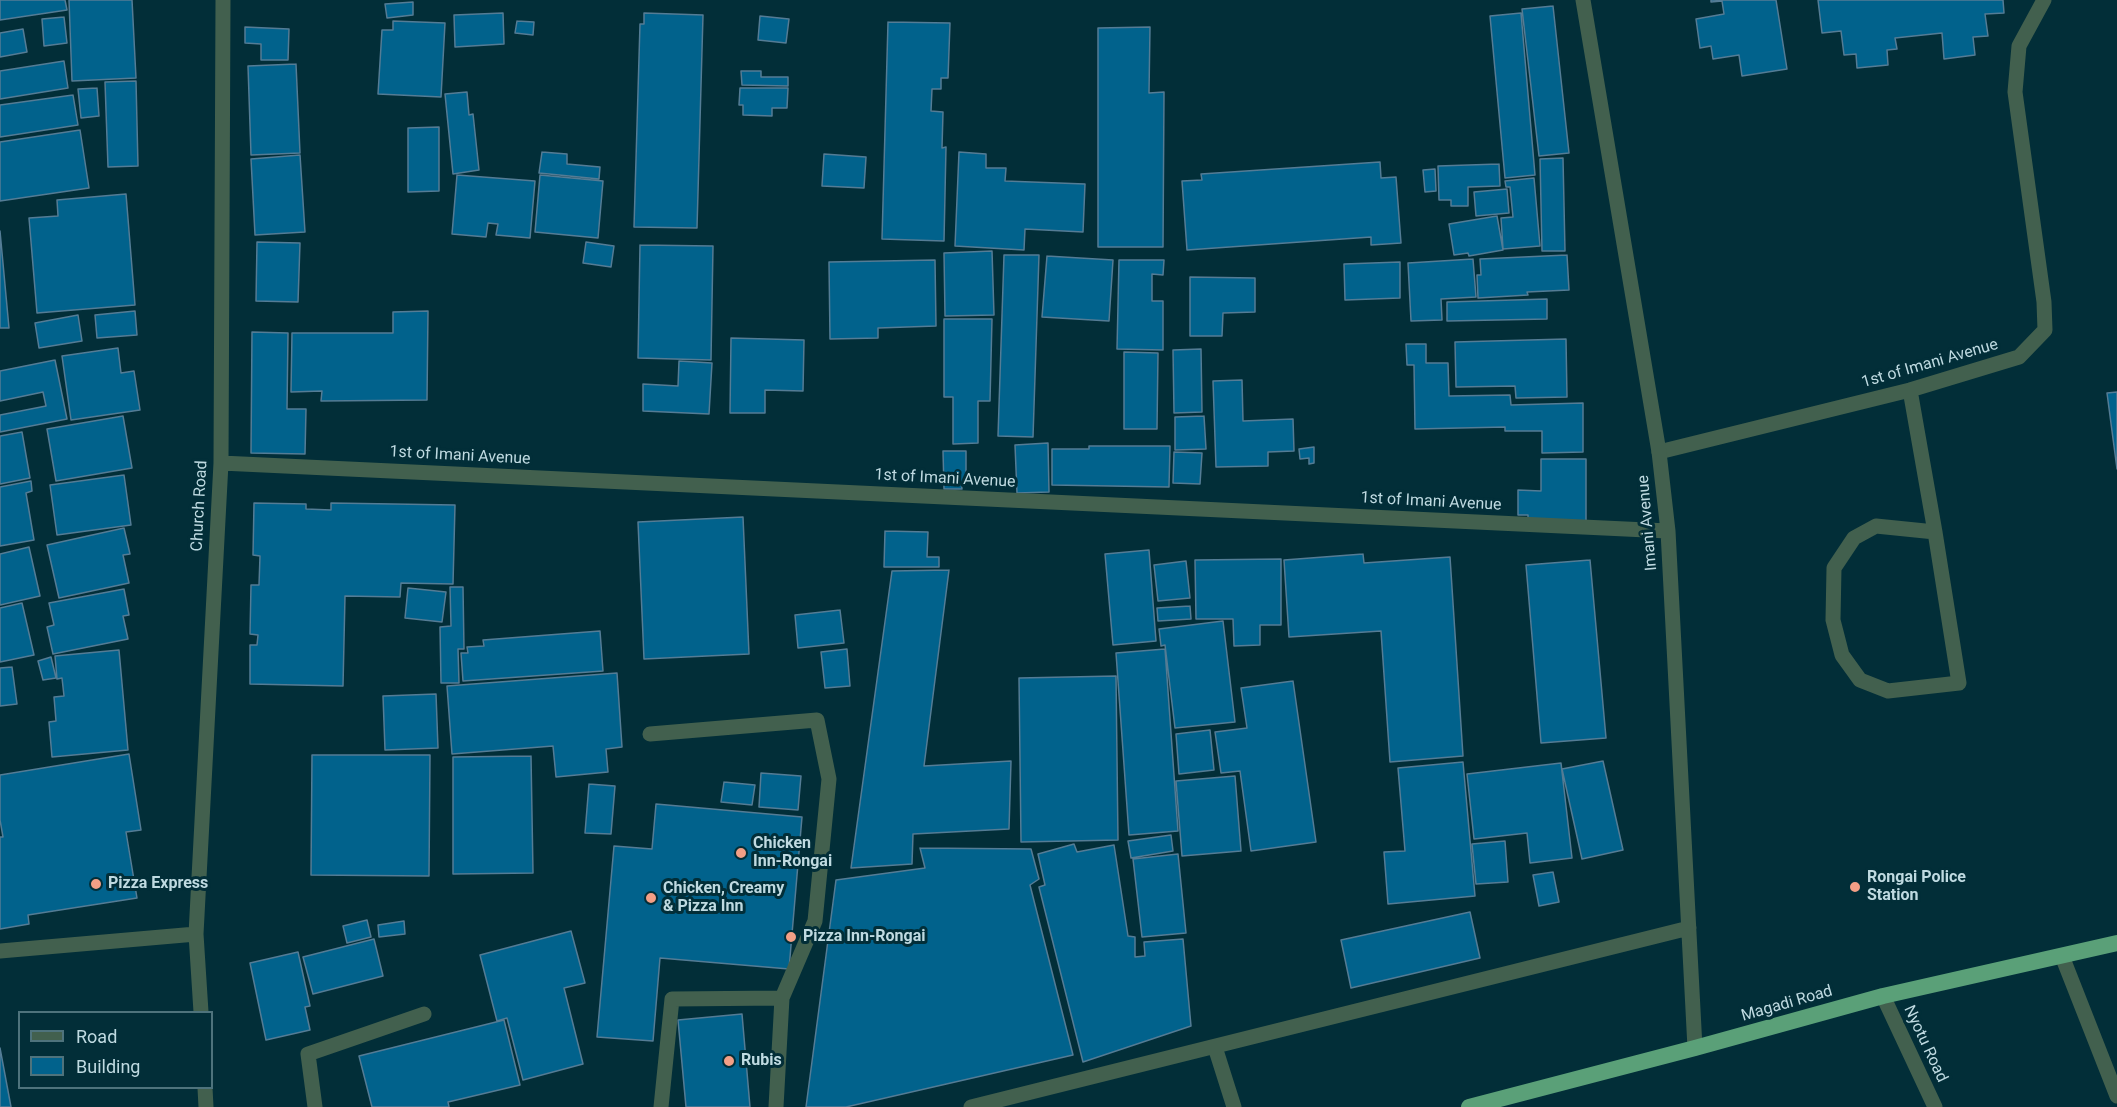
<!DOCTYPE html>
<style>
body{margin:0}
#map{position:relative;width:2117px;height:1107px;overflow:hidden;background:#022e38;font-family:Roboto,sans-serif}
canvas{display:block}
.legend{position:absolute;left:18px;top:1011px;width:195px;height:78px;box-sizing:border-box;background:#022e38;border:2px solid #4e737c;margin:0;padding:8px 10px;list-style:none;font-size:18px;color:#bfdae1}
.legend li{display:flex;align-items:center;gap:12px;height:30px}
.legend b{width:30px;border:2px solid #4e737c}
</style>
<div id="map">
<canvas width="2117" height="1107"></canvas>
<ul class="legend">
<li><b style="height:8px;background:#42604e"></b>Road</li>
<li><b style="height:16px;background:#01628c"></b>Building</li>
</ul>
</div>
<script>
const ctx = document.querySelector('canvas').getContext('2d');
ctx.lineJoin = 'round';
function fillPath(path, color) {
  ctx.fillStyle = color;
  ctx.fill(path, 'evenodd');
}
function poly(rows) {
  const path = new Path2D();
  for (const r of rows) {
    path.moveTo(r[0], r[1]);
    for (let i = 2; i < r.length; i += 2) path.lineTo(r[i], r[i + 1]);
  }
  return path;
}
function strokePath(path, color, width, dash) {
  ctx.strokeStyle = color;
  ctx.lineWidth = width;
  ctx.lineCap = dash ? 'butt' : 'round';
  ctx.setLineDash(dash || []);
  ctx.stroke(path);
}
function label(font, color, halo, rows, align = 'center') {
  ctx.font = font + ' Roboto,sans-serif';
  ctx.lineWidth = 6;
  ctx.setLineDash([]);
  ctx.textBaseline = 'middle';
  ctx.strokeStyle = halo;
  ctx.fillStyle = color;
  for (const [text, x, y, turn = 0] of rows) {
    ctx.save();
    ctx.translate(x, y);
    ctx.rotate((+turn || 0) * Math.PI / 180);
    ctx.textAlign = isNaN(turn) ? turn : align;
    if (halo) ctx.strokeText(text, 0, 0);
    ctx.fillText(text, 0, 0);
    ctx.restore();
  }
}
const building = poly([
 [0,0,65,0,67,10,0,20,0,0],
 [69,0,132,0,136,78,72,81,69,0],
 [1711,0,1776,0,1787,69,1742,76,1739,55,1713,59,1711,46,1700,48,1696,19,1724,14,1722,1,1711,2,1711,0],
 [1818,0,2003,0,2004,13,1985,14,1988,36,1973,37,1975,55,1944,59,1942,33,1895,38,1897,49,1887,50,1888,65,1857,68,1856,54,1844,55,1841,31,1822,33,1818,0],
 [413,2,413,15,387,18,385,4,413,2],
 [1553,6,1569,153,1539,156,1522,9,1553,6],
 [503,13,504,44,455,47,454,15,503,13],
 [644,13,703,15,697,228,634,227,640,24,644,24,644,13],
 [1521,13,1535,175,1505,178,1490,16,1521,13],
 [760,16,789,19,786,43,758,40,760,16],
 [64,17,67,43,44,46,42,19,64,17],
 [393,21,445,23,441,97,378,94,382,30,393,30,393,21],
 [517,21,534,22,533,35,515,33,517,21],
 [888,22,950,23,948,78,941,78,941,89,932,89,931,111,943,112,942,148,946,147,944,241,882,239,888,22],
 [245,27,289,29,288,60,261,60,261,44,245,43,245,27],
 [1150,27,1149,93,1164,92,1163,247,1098,247,1098,28,1150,27],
 [23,29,27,52,0,57,0,33,23,29],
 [64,61,68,88,0,99,0,71,64,61],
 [296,64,300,153,251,155,248,66,296,64],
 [741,71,761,71,761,77,788,77,788,86,742,85,741,71],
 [136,81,138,166,108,167,105,82,136,81],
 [97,88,99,116,81,118,78,89,97,88],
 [740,88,788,88,787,108,772,108,772,116,743,115,743,105,739,105,740,88],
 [467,92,469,115,473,114,479,170,453,174,445,94,467,92],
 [73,95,78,125,0,137,0,105,73,95],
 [439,127,439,191,408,192,408,128,439,127],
 [80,130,89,188,0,201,0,142,80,130],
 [542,152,567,154,567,164,600,167,599,179,539,173,542,152],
 [959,152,986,154,986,168,1006,168,1005,181,1085,184,1083,232,1025,229,1024,250,955,246,959,152],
 [824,154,866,157,864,188,822,186,824,154],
 [300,155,305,232,255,235,251,159,300,155],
 [1563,158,1565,251,1542,251,1540,159,1563,158],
 [1380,162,1381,178,1396,177,1401,243,1371,245,1371,237,1187,250,1182,181,1202,180,1201,174,1380,162],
 [1499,164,1500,186,1468,187,1468,206,1451,206,1451,200,1439,200,1438,166,1499,164],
 [1435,169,1436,191,1425,192,1423,170,1435,169],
 [457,175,535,181,530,238,496,235,498,224,488,223,486,237,452,234,457,175],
 [540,175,603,181,598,238,535,232,540,175],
 [1534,178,1540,246,1503,249,1501,218,1513,217,1510,187,1506,187,1505,181,1534,178],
 [1507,189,1509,213,1476,216,1474,192,1507,189],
 [126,194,135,305,37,313,29,218,58,216,57,200,126,194],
 [1497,216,1503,250,1469,256,1468,253,1454,255,1449,224,1497,216],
 [0,231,9,328,0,328,0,231],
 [257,242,300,243,298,302,256,301,257,242],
 [586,242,614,246,611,267,583,263,586,242],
 [640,245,713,246,711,360,638,358,640,245],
 [992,251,994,315,945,316,944,253,992,251],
 [1004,255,1039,255,1033,437,998,436,1004,255],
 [1567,255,1569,290,1527,292,1528,295,1478,298,1477,275,1481,275,1480,259,1567,255],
 [1047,256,1113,260,1109,321,1042,317,1047,256],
 [1473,259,1476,297,1441,299,1442,320,1411,321,1408,263,1473,259],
 [935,260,936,326,878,328,878,338,830,339,829,262,935,260],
 [1119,260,1164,260,1163,275,1152,274,1152,301,1163,301,1163,350,1117,349,1119,260],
 [1400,262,1400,298,1345,300,1344,264,1400,262],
 [1190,277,1255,278,1255,312,1223,313,1222,336,1190,336,1190,277],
 [1547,299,1547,319,1447,321,1447,302,1547,299],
 [135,311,137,335,97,338,95,315,135,311],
 [428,311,427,400,321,401,322,391,291,392,292,333,393,333,393,312,428,311],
 [78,315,82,341,39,348,35,323,78,315],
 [944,319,992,319,990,401,978,401,978,443,953,444,953,397,944,397,944,319],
 [252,332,288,333,287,409,306,409,305,454,251,453,252,332],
 [731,338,804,340,803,391,765,390,765,413,730,413,731,338],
 [1566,339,1567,397,1516,398,1515,386,1456,387,1455,342,1566,339],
 [1406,344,1426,344,1426,363,1448,363,1449,396,1510,395,1511,405,1583,403,1583,452,1542,453,1542,431,1505,431,1505,427,1415,429,1414,365,1407,365,1406,344],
 [118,348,121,373,134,371,140,410,71,420,62,356,118,348],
 [1201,349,1202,412,1174,413,1173,350,1201,349],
 [1124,352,1158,353,1157,429,1124,429,1124,352],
 [55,360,67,419,0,432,0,415,46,406,43,392,0,401,0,371,55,360],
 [679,361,712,363,709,414,643,411,643,384,678,386,679,361],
 [1242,380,1243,421,1293,419,1294,451,1268,452,1268,466,1216,467,1213,381,1242,380],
 [2117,392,2117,469,2107,393,2117,392],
 [123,416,132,468,56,481,47,429,123,416],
 [1204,416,1206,449,1175,450,1175,417,1204,416],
 [22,432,30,478,0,484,0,436,22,432],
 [1048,443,1049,492,1017,493,1015,445,1048,443],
 [1089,446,1170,446,1169,487,1052,485,1052,449,1089,449,1089,446],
 [1314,447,1314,463,1309,464,1309,458,1300,459,1299,449,1314,447],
 [943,451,966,451,966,481,961,482,962,489,944,489,943,451],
 [1174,452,1202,453,1200,484,1173,483,1174,452],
 [1541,459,1586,459,1586,522,1528,522,1528,515,1518,515,1518,490,1541,491,1541,459],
 [124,475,131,525,57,535,50,485,124,475],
 [31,481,32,491,26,493,34,540,0,546,0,487,31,481],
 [254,503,306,504,306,509,331,510,331,503,455,505,453,584,401,583,400,597,345,596,343,686,250,684,250,645,257,645,258,635,250,634,251,585,259,585,260,556,253,555,254,503],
 [743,517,749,654,644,659,638,522,743,517],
 [124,528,130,554,123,555,129,583,59,598,47,545,124,528],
 [885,531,928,532,927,557,939,557,939,567,884,567,885,531],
 [29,547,40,596,0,605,0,554,29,547],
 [1149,550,1156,641,1113,645,1105,554,1149,550],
 [1363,554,1364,563,1450,557,1463,756,1390,762,1381,631,1289,637,1284,560,1363,554],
 [1281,559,1281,625,1260,625,1260,645,1234,646,1233,619,1196,619,1195,560,1281,559],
 [1590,560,1606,738,1541,743,1526,565,1590,560],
 [1186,561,1190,598,1158,601,1154,565,1186,561],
 [949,570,924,766,1011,761,1009,829,913,834,912,864,851,868,892,571,949,570],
 [450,587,463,587,464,649,458,649,459,683,441,683,440,627,451,626,450,587],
 [408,588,446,592,442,622,405,618,408,588],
 [124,589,129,615,123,616,128,639,53,654,47,627,54,625,49,603,124,589],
 [22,603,34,655,0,662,0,608,22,603],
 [1190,606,1191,619,1158,621,1157,608,1190,606],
 [840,610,844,643,798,648,795,615,840,610],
 [1223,621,1235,722,1175,728,1165,645,1161,646,1159,629,1223,621],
 [600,631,603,671,463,681,461,653,468,653,467,647,484,646,483,640,600,631],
 [847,649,850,686,825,688,821,652,847,649],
 [1165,649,1178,831,1129,835,1116,653,1165,649],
 [119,650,128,750,52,757,49,722,56,721,54,697,64,696,62,678,57,679,55,656,119,650],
 [51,657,56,678,43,680,38,661,51,657],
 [12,667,17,704,0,706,0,668,12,667],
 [617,673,622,747,606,749,608,772,556,777,553,746,452,754,447,686,617,673],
 [1116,676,1118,840,1021,842,1019,678,1116,676],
 [1293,681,1316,842,1251,851,1240,771,1221,773,1215,732,1247,728,1241,688,1293,681],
 [436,694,438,748,385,750,383,696,436,694],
 [1210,730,1214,770,1179,774,1176,734,1210,730],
 [129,754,141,830,126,832,137,898,28,915,29,924,0,929,0,837,3,837,0,820,0,775,129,754],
 [312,755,430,755,429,876,311,875,312,755],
 [531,756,533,873,453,874,453,757,531,756],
 [1603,761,1623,850,1582,859,1562,769,1603,761],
 [1463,762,1475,896,1388,904,1384,852,1405,851,1398,768,1463,762],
 [1561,763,1572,858,1530,863,1527,833,1474,839,1467,774,1561,763],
 [761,773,801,776,798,810,759,807,761,773],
 [1235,776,1241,851,1182,856,1176,781,1235,776],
 [724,782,755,785,752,805,721,802,724,782],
 [589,784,615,786,611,834,585,833,589,784],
 [656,804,802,817,789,969,660,958,653,1041,597,1037,614,846,652,849,656,804],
 [1171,835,1173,851,1131,858,1128,841,1171,835],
 [1505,841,1508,882,1476,884,1472,844,1505,841],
 [1074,844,1077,852,1114,845,1128,936,1135,937,1135,957,1145,956,1144,942,1183,939,1191,1026,1083,1062,1039,887,1045,885,1038,854,1074,844],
 [920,848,1031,849,1039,879,1030,885,1073,1055,846,1107,806,1107,836,880,925,868,920,848],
 [1178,854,1186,933,1142,937,1133,859,1178,854],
 [1553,872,1559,902,1539,906,1533,875,1553,872],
 [1470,912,1480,958,1351,988,1341,940,1470,912],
 [367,920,371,937,347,943,343,926,367,920],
 [404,921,405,934,379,937,378,925,404,921],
 [571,931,585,983,564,988,583,1064,523,1080,507,1018,497,1021,480,955,571,931],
 [374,939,383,976,313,994,303,957,374,939],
 [298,952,310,1006,305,1007,310,1030,266,1040,250,963,298,952],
 [742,1014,750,1107,686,1107,678,1020,742,1014],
 [504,1020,520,1085,448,1102,449,1107,372,1107,359,1056,504,1020],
 [0,1048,11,1107,0,1107,0,1048]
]);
fillPath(building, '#01628c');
strokePath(building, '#547c95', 1.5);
strokePath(poly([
 [1910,390,1935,532,1959,683,1888,691,1860,680,1842,655,1833,620,1834,568,1854,538,1876,526,1935,532],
 [1659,452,1910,390,2019,357,2045,330,2044,302,2015,92,2019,46,2044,0],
 [2062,956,2117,1096]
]), '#42604e', 15);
strokePath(poly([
 [1583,0,1659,452,1668,531,1695,1048],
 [221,463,1668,531],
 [650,734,817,720,829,779,815,921,782,998],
 [0,951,196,934],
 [1883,996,1935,1107],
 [201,1012,196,934,221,463,223,0],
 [1215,1047,1234,1107],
 [205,1088,206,1107],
 [315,1107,308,1054,424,1014],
 [661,1107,672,999,782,998,776,1107],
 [971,1107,1689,928]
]), '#42604e', 15);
strokePath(poly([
 [1469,1107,1695,1048,1883,996,2117,943]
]), '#5aa078', 16);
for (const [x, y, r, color] of [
 [741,853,6,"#f39f86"],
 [96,884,6,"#f39f86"],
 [1855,887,6,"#f39f86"],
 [651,898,6,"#f39f86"],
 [791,937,6,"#f39f86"],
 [729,1061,6,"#f39f86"]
]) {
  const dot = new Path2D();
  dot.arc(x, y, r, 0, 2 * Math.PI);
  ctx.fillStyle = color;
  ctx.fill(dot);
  strokePath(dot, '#022e38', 2);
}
label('16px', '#bfdae1', '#022e38', [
 ["1st of Imani Avenue",1930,364,-16],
 ["1st of Imani Avenue",460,456,3],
 ["1st of Imani Avenue",945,479,3],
 ["1st of Imani Avenue",1431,502,3],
 ["Church Road",200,506,-87],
 ["Imani Avenue",1648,523,-95],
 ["Magadi Road",1787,1004,-16],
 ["Nyotu Road",1925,1044,65]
]);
label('bold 16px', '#bfdae1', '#022e38', [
 ["Chicken",753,844],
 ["Inn-Rongai",753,862],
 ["Rongai Police",1867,878],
 ["Station",1867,896],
 ["Pizza Express",108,884],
 ["Chicken, Creamy",663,889],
 ["& Pizza Inn",663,907],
 ["Pizza Inn-Rongai",803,937],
 ["Rubis",741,1061]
], 'left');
</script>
